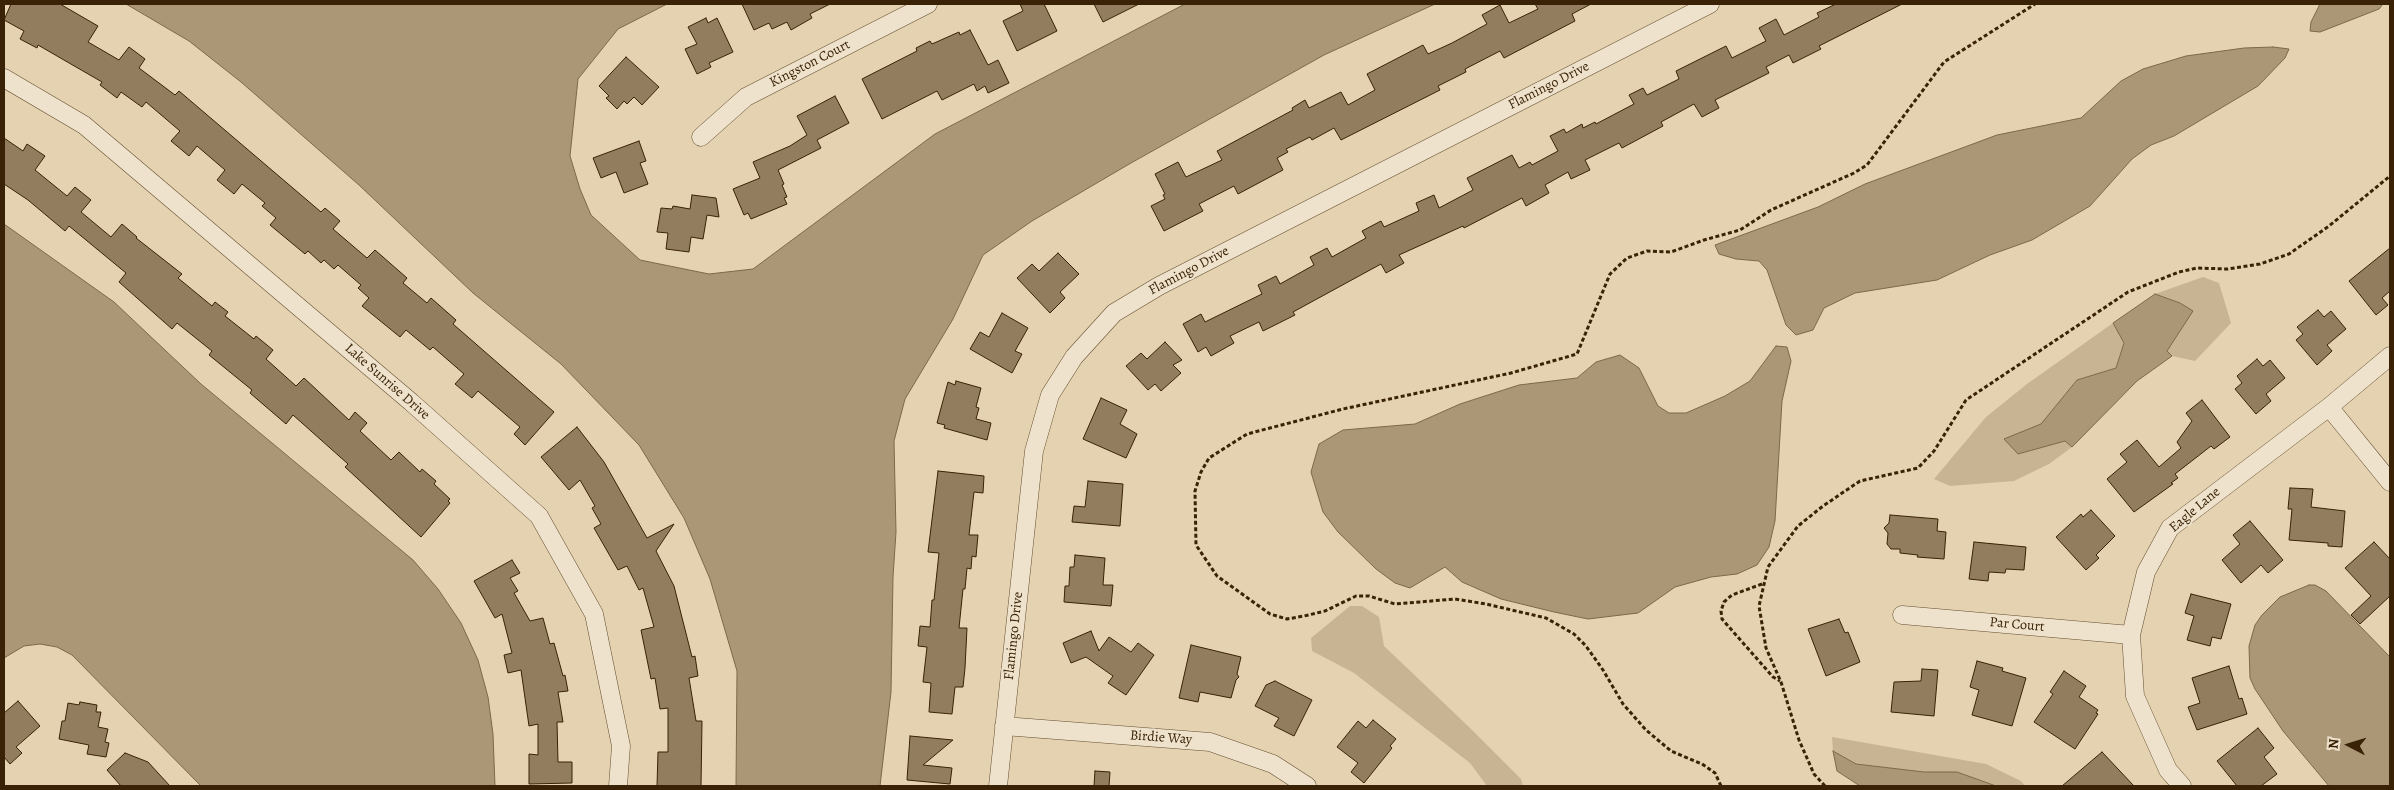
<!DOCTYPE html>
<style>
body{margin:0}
#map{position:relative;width:2394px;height:790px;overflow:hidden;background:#e5d2b0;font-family:Alegreya,serif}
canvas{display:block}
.frame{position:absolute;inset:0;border:5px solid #392205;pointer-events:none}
.north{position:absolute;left:2324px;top:720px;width:50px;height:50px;-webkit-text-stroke:4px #eee2cc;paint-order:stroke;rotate:275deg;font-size:14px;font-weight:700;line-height:20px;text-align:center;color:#392205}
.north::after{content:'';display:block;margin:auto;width:18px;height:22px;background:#392205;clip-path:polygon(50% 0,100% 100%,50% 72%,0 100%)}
</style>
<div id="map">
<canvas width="2394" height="790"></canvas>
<div class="frame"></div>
<div class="north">N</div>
</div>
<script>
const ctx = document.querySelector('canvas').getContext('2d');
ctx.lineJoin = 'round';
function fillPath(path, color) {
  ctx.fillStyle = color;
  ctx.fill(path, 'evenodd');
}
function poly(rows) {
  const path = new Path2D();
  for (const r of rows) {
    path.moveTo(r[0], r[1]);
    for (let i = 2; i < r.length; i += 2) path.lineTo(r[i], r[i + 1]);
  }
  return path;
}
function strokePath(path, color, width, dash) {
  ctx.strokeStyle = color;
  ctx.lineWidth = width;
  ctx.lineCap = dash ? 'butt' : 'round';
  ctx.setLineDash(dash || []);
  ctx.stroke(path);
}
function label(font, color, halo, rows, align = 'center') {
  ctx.font = font + ' Alegreya,serif';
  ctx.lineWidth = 4;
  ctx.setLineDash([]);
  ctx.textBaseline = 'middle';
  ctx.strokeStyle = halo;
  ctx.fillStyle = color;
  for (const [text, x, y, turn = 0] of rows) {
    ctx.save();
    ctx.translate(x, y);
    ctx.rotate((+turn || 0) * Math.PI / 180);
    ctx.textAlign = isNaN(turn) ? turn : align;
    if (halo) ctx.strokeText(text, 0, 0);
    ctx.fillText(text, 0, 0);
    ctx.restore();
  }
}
fillPath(poly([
 [2203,277,2219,283,2231,323,2195,361,2172,356,2167,351,2180,303,2155,294],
 [2113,323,2124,343,2116,368,2077,380,2018,454,2065,441,2072,447,2049,464,2014,481,1950,486,1934,479,1986,417,2027,384],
 [1350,606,1362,606,1379,617,1384,646,1469,727,1521,779,1523,786,1487,786,1470,763,1354,673,1312,651,1311,638],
 [1832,737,1986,764,2021,781,2025,786,1996,786,1957,772,1924,772,1856,764,1833,751]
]), '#c8b493');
const water = poly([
 [126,4,667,4,618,29,578,79,570,156,580,189,591,215,640,260,709,274,753,269,935,134,1185,4,1435,4,1324,55,1131,163,1032,221,983,255,953,319,905,399,894,441,896,532,893,577,891,692,880,786,736,786,737,671,710,579,684,518,639,445,561,364,473,293,359,185,241,82,189,41,126,4],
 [2320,4,2383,4,2379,9,2320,32,2310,31,2311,22,2320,4],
 [2273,47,2289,49,2285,58,2258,86,2174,136,2151,145,2132,159,2090,206,2032,240,1990,255,1937,280,1855,293,1824,308,1813,330,1796,335,1786,325,1767,270,1759,261,1736,259,1719,254,1715,245,1818,207,1865,184,1997,135,2081,118,2121,81,2143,69,2186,56,2244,48,2273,47],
 [4,224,114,302,201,384,413,560,438,589,461,623,478,660,488,697,493,734,495,786,201,786,72,655,57,647,40,644,24,646,4,658,4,224],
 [2155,294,2180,303,2193,311,2167,351,2172,356,2137,381,2072,447,2065,441,2018,454,2004,439,2041,424,2077,380,2116,368,2124,343,2113,323,2155,294],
 [1776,346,1787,347,1791,361,1782,401,1775,521,1769,547,1757,565,1737,574,1711,577,1675,587,1638,613,1588,619,1554,612,1501,599,1462,582,1445,567,1410,588,1395,583,1376,569,1338,532,1323,512,1311,472,1319,444,1343,430,1415,424,1460,404,1519,385,1577,378,1596,362,1620,355,1639,368,1658,406,1669,413,1686,413,1725,396,1750,381,1776,346],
 [2309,585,2315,585,2326,591,2390,657,2390,786,2329,786,2283,731,2255,689,2250,678,2249,646,2255,625,2262,615,2280,597,2309,585],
 [1833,751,1856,764,1924,772,1957,772,1996,786,1860,786,1837,771,1833,751]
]);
fillPath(water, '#ab9676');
strokePath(water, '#7d6849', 1);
const building = poly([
 [11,4,60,4,98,26,88,42,119,60,129,47,145,59,139,68,175,95,179,91,321,212,325,208,340,221,333,229,367,258,375,250,407,278,403,283,427,303,431,298,456,320,453,324,554,412,525,445,514,434,520,427,478,391,472,398,455,384,464,374,433,347,430,350,406,330,400,337,362,306,369,298,358,288,361,285,338,265,334,269,324,260,321,263,308,251,305,254,270,225,276,218,262,206,265,203,242,184,234,194,217,180,225,170,197,146,189,156,171,141,180,131,146,102,142,107,121,92,117,98,100,85,102,82,38,45,37,48,20,39,24,31,4,20,11,4],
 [742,4,830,4,810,14,812,18,791,30,787,22,772,29,769,23,754,30,742,4],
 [1020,4,1044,4,1057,31,1017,51,1003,21,1023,11,1020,4],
 [1094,4,1139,4,1103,22,1094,4],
 [1535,4,1591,4,1572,14,1575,21,1504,58,1500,51,1465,69,1466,72,1438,86,1440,90,1341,140,1334,128,1312,140,1310,137,1286,149,1288,152,1277,158,1283,170,1238,194,1234,186,1199,204,1203,211,1164,231,1151,206,1165,199,1163,195,1165,194,1155,174,1178,162,1186,177,1222,160,1217,151,1293,110,1292,108,1305,100,1309,108,1341,92,1348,105,1375,90,1367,74,1423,45,1428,54,1452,43,1487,24,1482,15,1500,5,1509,23,1538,9,1535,4],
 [1836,4,1902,4,1819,46,1821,49,1793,63,1789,55,1766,67,1769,73,1715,100,1719,108,1702,117,1694,104,1661,122,1663,126,1622,148,1619,143,1585,160,1590,170,1571,179,1568,172,1545,185,1549,193,1526,206,1522,198,1464,228,1463,226,1399,255,1404,263,1386,273,1381,264,1293,312,1295,315,1263,331,1259,322,1230,336,1234,343,1211,356,1206,347,1198,352,1183,324,1201,314,1205,322,1262,294,1258,285,1276,276,1280,284,1314,265,1310,257,1327,248,1332,257,1366,238,1362,231,1381,221,1384,227,1419,211,1416,203,1434,195,1439,208,1473,190,1467,178,1512,155,1519,168,1530,162,1532,165,1558,151,1550,136,1564,129,1566,133,1582,124,1583,128,1595,122,1596,124,1634,104,1629,95,1643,88,1647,95,1679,79,1676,71,1726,46,1732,58,1766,41,1759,28,1776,19,1784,35,1819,17,1817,13,1836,4],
 [706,18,708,23,717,18,733,52,709,63,711,67,697,74,685,49,697,44,688,27,706,18],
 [970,30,988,65,998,60,1009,83,988,93,985,86,977,91,974,84,942,100,937,91,882,119,862,79,917,51,916,48,930,41,932,44,959,32,960,35,970,30],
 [626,57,659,87,642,105,634,97,627,104,624,101,617,109,606,98,609,96,599,86,626,57],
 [835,96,849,123,817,140,821,148,778,170,784,184,782,185,787,197,784,198,787,204,751,219,748,213,744,215,733,189,760,178,753,162,790,146,807,135,797,116,835,96],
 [4,138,23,151,27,144,45,156,35,170,67,196,75,187,91,200,81,212,111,237,122,224,137,237,136,238,182,274,178,278,212,306,215,302,228,312,225,316,254,339,256,336,273,350,266,359,296,386,304,378,349,420,355,412,367,423,360,431,391,460,399,452,420,472,422,469,436,481,434,484,450,499,448,501,450,503,421,537,345,467,348,464,293,415,286,424,250,393,252,390,209,355,212,351,177,323,172,329,119,282,126,273,69,226,65,231,28,200,4,184,4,138],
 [639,141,646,161,640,163,648,184,624,193,616,172,601,178,593,158,639,141],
 [692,195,716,198,719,217,707,215,703,239,691,237,689,252,666,249,668,233,657,232,661,208,672,209,673,206,690,209,692,195],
 [2390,248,2390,291,2382,298,2388,305,2376,315,2349,281,2390,248],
 [1058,253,1079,274,1060,292,1065,298,1050,313,1017,278,1032,264,1039,271,1058,253],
 [2318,310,2324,317,2331,311,2346,329,2327,345,2332,351,2317,365,2296,340,2303,334,2297,327,2318,310],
 [1002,313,1028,328,1015,351,1022,354,1012,373,970,349,980,332,989,337,1002,313],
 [1165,342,1182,360,1173,365,1181,373,1161,391,1155,384,1148,390,1126,366,1141,353,1147,359,1165,342],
 [2257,359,2263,366,2270,360,2285,378,2266,394,2271,401,2256,414,2235,389,2242,383,2237,376,2257,359],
 [956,381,981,388,976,407,979,408,976,419,991,423,987,440,944,428,945,425,937,423,948,382,955,385,956,381],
 [1101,398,1127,410,1120,424,1137,434,1126,458,1083,439,1101,398],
 [2202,400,2230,437,2214,449,2211,446,2175,474,2178,478,2171,483,2173,484,2134,512,2107,479,2127,462,2120,454,2137,440,2159,467,2181,448,2177,442,2192,421,2186,413,2202,400],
 [577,427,604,462,647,538,674,524,656,551,674,586,692,657,695,656,698,676,689,678,696,721,702,721,701,786,657,786,658,752,668,752,668,708,660,709,655,678,651,679,641,630,654,627,643,588,639,590,627,566,618,570,594,528,601,524,592,508,595,506,580,480,569,490,541,457,577,427],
 [938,471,984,476,983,493,974,492,969,535,978,535,976,557,972,556,971,569,967,568,965,589,963,589,959,628,967,628,965,668,963,687,955,687,952,714,929,712,931,683,923,682,927,647,918,646,920,626,930,627,932,600,934,600,939,553,928,552,938,471],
 [1088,481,1123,484,1120,526,1072,522,1074,506,1085,507,1088,481],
 [2290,488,2313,489,2311,507,2345,511,2342,547,2328,546,2328,543,2289,540,2292,509,2288,509,2290,488],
 [2091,510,2115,536,2096,555,2099,558,2086,570,2056,537,2081,514,2083,517,2091,510],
 [1890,515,1938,519,1937,531,1946,532,1944,559,1917,557,1918,555,1900,553,1900,549,1891,549,1887,544,1888,533,1884,528,1889,523,1890,515],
 [2250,521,2283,560,2268,573,2261,565,2241,583,2222,560,2240,544,2233,535,2250,521],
 [1974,542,2026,547,2024,570,2006,569,2005,573,1989,572,1988,581,1969,579,1974,542],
 [2374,542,2390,559,2390,596,2360,624,2351,615,2371,596,2345,568,2374,542],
 [1075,555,1105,558,1103,585,1113,585,1111,606,1064,602,1065,586,1069,586,1070,567,1074,567,1075,555],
 [512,560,520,573,510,578,518,591,514,593,530,621,543,618,550,644,554,643,563,676,565,675,568,691,558,692,563,722,557,722,558,762,572,762,572,783,529,784,529,754,538,755,538,724,529,726,521,670,508,673,504,655,512,653,502,614,495,618,474,581,512,560],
 [2191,594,2231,604,2221,639,2212,637,2210,646,2187,640,2194,616,2185,613,2191,594],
 [1839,619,1845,633,1848,632,1860,662,1826,676,1808,629,1839,619],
 [1091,631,1099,651,1109,637,1131,652,1138,643,1154,655,1126,695,1108,683,1113,676,1086,657,1071,663,1063,643,1091,631],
 [1191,645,1241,657,1237,674,1239,677,1236,680,1231,698,1200,692,1198,702,1179,698,1191,645],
 [1977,661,2003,668,2002,671,2026,678,2012,726,1972,715,1979,690,1970,687,1977,661],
 [2229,666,2239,699,2242,698,2247,714,2197,730,2188,707,2200,703,2192,678,2229,666],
 [1922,669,1938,670,1934,716,1891,712,1894,682,1921,681,1922,669],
 [2064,671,2086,686,2079,697,2098,710,2096,713,2098,714,2075,749,2034,722,2053,694,2050,692,2064,671],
 [1275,681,1312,700,1294,736,1274,726,1279,718,1255,706,1266,685,1275,681],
 [18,701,40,726,16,747,22,753,10,764,4,757,4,713,18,701],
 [80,702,97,705,96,712,101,712,98,727,108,729,105,742,109,743,106,757,87,754,89,745,59,739,62,721,65,721,68,703,79,705,80,702],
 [1373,720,1396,739,1390,746,1392,748,1364,783,1351,772,1358,763,1337,747,1358,721,1366,728,1373,720],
 [2258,728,2274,748,2264,757,2277,774,2261,786,2237,786,2217,761,2258,728],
 [910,736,953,740,923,765,952,768,950,784,907,780,910,736],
 [2102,752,2134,786,2062,786,2102,752],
 [125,753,148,762,170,786,121,786,107,770,125,753],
 [1095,771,1110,772,1109,786,1094,786,1095,771]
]);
fillPath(building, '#927e5e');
strokePath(building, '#392205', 1);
const minor = poly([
 [4,78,84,125,411,402,539,516,594,614,621,746,618,786],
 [701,137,746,97,928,4],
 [2329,407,2390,482],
 [1902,615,2131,635],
 [1004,726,1210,742,1273,764,1307,786],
 [998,786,1034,451,1050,395,1074,357,1114,313,1159,286,1710,4],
 [2182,786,2168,770,2135,696,2131,635,2146,572,2170,528,2329,407,2390,356]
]);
strokePath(minor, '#644e30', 19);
strokePath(poly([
 [1762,584,1732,595,1724,602,1721,611,1722,619,1773,677,1780,681],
 [1721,786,1715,773,1702,764,1671,751,1646,730,1623,704,1603,670,1586,646,1574,634,1546,618,1486,604,1455,599,1395,604,1369,596,1356,596,1325,611,1304,616,1287,619,1270,614,1217,576,1196,545,1195,491,1201,472,1209,458,1247,434,1343,409,1511,373,1577,354,1610,274,1627,258,1647,251,1671,252,1704,240,1740,230,1771,210,1854,173,1867,165,1944,62,2035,4],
 [1825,786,1814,774,1799,740,1781,682,1766,648,1759,606,1768,567,1798,526,1823,506,1860,481,1918,468,1934,451,1966,400,2128,292,2179,272,2197,268,2228,269,2260,264,2289,254,2329,226,2390,176]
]), '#392205', 3, [4, 2.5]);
strokePath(minor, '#eee2cc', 18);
label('14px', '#392205', '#eee2cc', [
 ["Kingston Court",810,64,-27],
 ["Flamingo Drive",1549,86,-27],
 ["Flamingo Drive",1189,271,-28],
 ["Lake Sunrise Drive",387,382,41],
 ["Eagle Lane",2195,510,-40],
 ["Par Court",2017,625,5],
 ["Flamingo Drive",1014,636,-84],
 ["Birdie Way",1161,738,4]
]);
</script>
